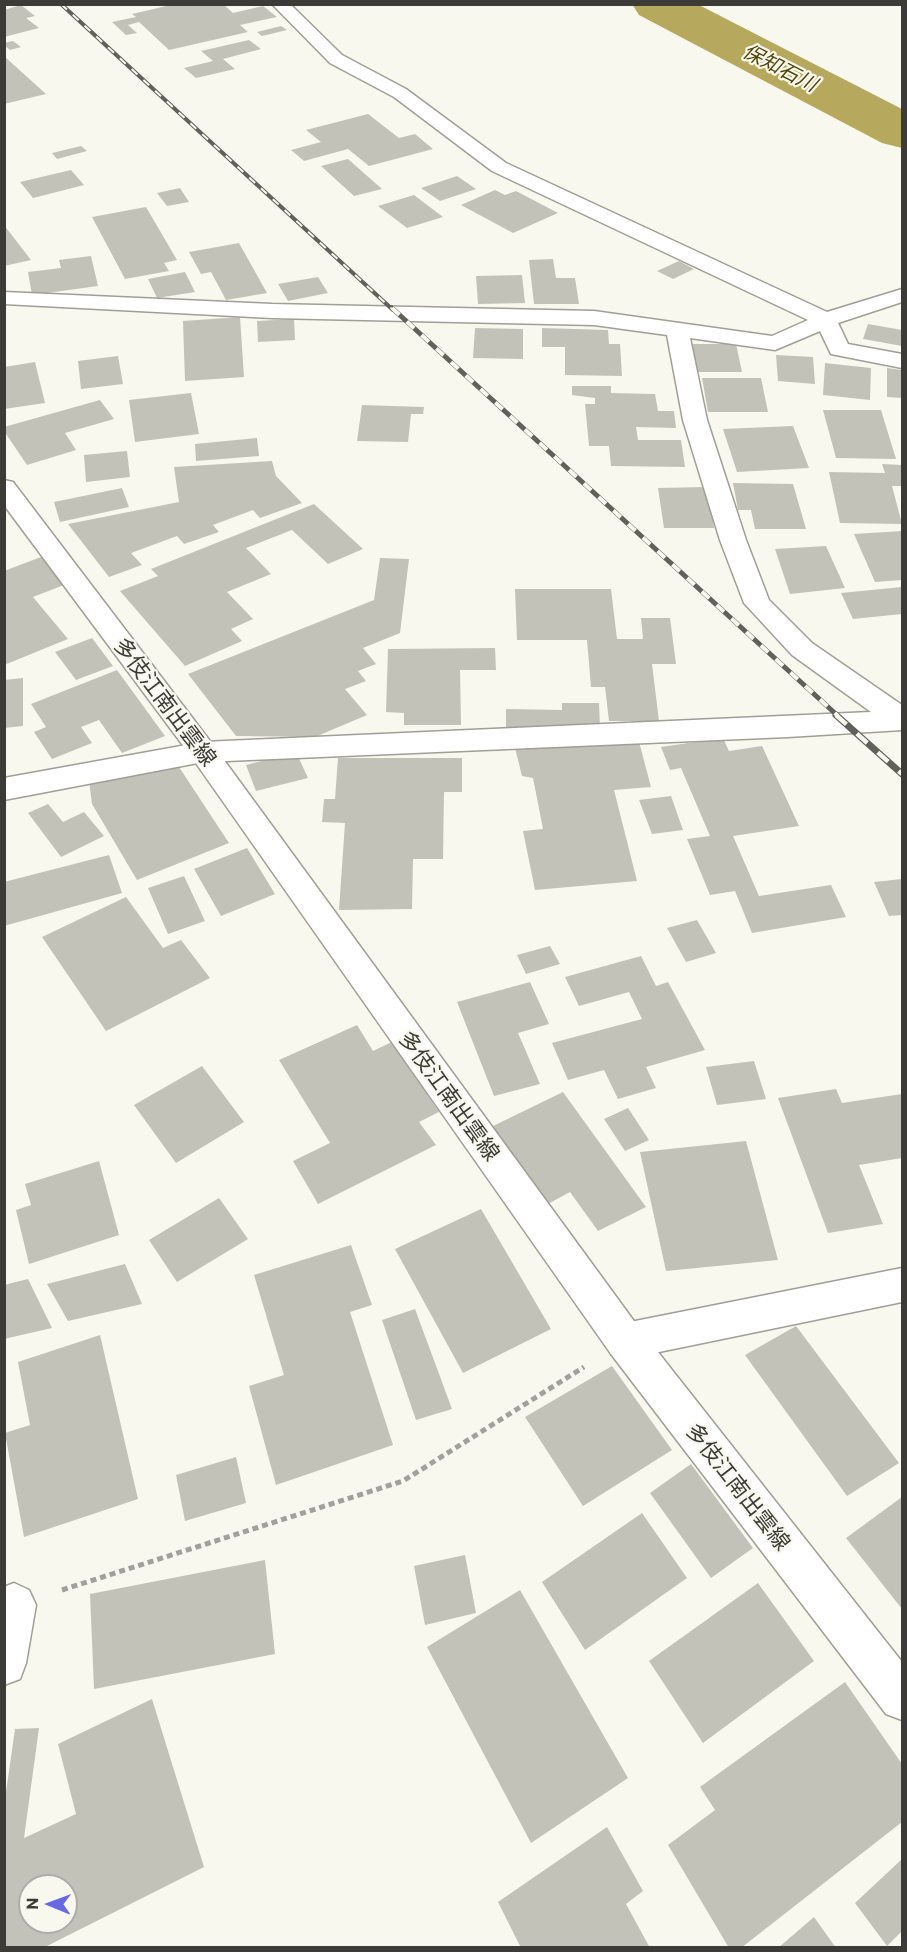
<!DOCTYPE html>
<meta charset="utf-8">
<style>
body{margin:0}
#map{position:relative;width:907px;height:1952px;overflow:hidden;background:#f9f8ee;font-family:Commissioner,sans-serif}
canvas{display:block}
.frame{position:absolute;inset:0;border:6px solid #3c3b37;pointer-events:none}
.north{position:absolute;left:18px;top:1874px;width:60px;height:60px;box-sizing:border-box;background:#f9f8ee;border:2px solid #adaca5;border-radius:50%;rotate:271deg;font-size:16px;font-weight:700;line-height:24px;text-align:center;color:#3c3b37}
.north::after{content:'';display:block;margin:auto;width:21px;height:27px;background:#6669e2;clip-path:polygon(50% 0,100% 100%,50% 72%,0 100%)}
</style>
<div id="map">
<canvas width="907" height="1952"></canvas>
<div class="frame"></div>
<div class="north">N</div>
</div>
<script>
const ctx = document.querySelector('canvas').getContext('2d');
ctx.lineJoin = 'round';
function poly(rows) {
  const path = new Path2D();
  for (const r of rows) {
    path.moveTo(r[0], r[1]);
    for (let i = 2; i < r.length; i += 2) path.lineTo(r[i], r[i + 1]);
  }
  return path;
}
function fillPath(path, color) {
  ctx.fillStyle = color;
  ctx.fill(path, 'evenodd');
}
function strokePath(path, color, width, dash) {
  ctx.strokeStyle = color;
  ctx.lineWidth = width;
  ctx.lineCap = dash ? 'butt' : 'round';
  ctx.setLineDash(dash || []);
  ctx.stroke(path);
}
function label(font, color, halo, rows, align = 'center') {
  ctx.font = font + ' Commissioner,"Noto Sans JP",sans-serif';
  ctx.lineWidth = 4.5;
  ctx.setLineDash([]);
  ctx.textBaseline = 'middle';
  ctx.strokeStyle = halo;
  ctx.fillStyle = color;
  for (const [text, x, y, turn = 0] of rows) {
    ctx.save();
    ctx.translate(x, y);
    ctx.rotate((+turn || 0) * Math.PI / 180);
    ctx.textAlign = isNaN(turn) ? turn : align;
    if (halo) ctx.strokeText(text, 0, 0);
    ctx.fillText(text, 0, 0);
    ctx.restore();
  }
}
fillPath(poly([
 [632,4,697,4,902,109,902,148,882,143,639,15,632,4]
]), '#b6a85c');
fillPath(poly([
 [175,4,223,4,233,13,263,6,277,17,240,25,248,32,169,50,139,22,128,25,137,33,126,35,112,22,136,17,132,14],
 [21,5,35,16,26,18,39,28,4,37,4,10],
 [281,26,287,30,262,36,257,32],
 [249,40,261,49,223,59,235,69,196,78,184,68,213,61,201,51],
 [13,41,21,47,10,50,4,45,4,43],
 [4,56,46,94,4,104],
 [368,114,399,138,415,134,433,149,369,166,348,149,304,161,291,150,321,142,306,130],
 [81,146,87,151,57,159,52,153],
 [348,159,382,189,354,196,321,166],
 [71,170,84,185,33,198,20,182],
 [457,176,476,189,440,201,421,188],
 [180,188,189,202,167,206,157,193],
 [495,190,505,195,516,191,558,213,513,233,461,205],
 [414,195,443,217,407,228,378,206],
 [146,207,177,260,164,263,169,271,125,279,92,217],
 [4,225,31,260,4,266],
 [239,243,267,293,226,300,211,272,201,274,189,252],
 [91,256,98,286,32,295,28,272,61,268,59,260],
 [553,259,556,278,575,278,579,304,534,304,529,260],
 [679,261,694,269,673,279,657,271],
 [185,272,195,292,157,298,148,279],
 [522,275,525,303,478,304,476,276],
 [318,277,328,293,288,301,278,284],
 [240,317,244,377,185,381,183,321],
 [294,319,295,340,258,342,257,321],
 [868,324,902,330,902,346,863,339],
 [475,328,523,329,523,359,473,358],
 [542,328,608,330,609,344,620,344,622,376,565,375,565,347,542,347],
 [689,344,736,344,742,372,693,372],
 [776,355,813,357,815,384,778,381],
 [118,356,123,384,81,389,78,361],
 [35,362,45,403,4,409,4,367],
 [825,363,871,368,870,400,823,395],
 [887,368,902,370,902,398,887,397],
 [702,378,761,378,768,412,708,412],
 [572,386,611,386,611,393,655,394,658,411,674,411,676,428,636,427,638,440,681,440,685,467,611,466,609,446,589,446,585,404,595,404,595,398,572,395],
 [191,393,199,434,135,442,129,400],
 [100,400,114,419,65,433,76,450,27,465,4,431,4,427],
 [362,405,424,407,423,414,411,414,408,442,357,441],
 [823,410,881,410,896,459,836,458],
 [793,426,809,468,737,472,723,429],
 [257,438,259,456,196,461,195,444],
 [127,451,130,477,86,482,84,455],
 [272,461,276,476,302,503,260,518,253,510,213,525,219,532,184,544,177,536,131,553,142,565,109,577,68,524,179,502,174,467],
 [882,464,902,465,902,486,892,486,902,524,840,523,829,472,885,473],
 [733,483,793,484,806,529,755,529,751,510,738,510],
 [708,487,714,528,664,528,658,488],
 [122,488,129,507,60,522,54,502],
 [314,504,363,549,328,564,292,530,246,548,271,574,227,592,253,619,231,629,242,641,185,666,120,591,158,576,151,569],
 [902,531,902,580,875,582,854,534],
 [826,546,845,588,790,594,775,549],
 [41,557,64,585,33,597,68,639,4,665,4,571],
 [380,558,409,559,400,633,363,648,376,664,358,671,366,681,345,689,367,715,315,737,236,736,188,674,374,600],
 [902,587,902,614,853,619,841,593],
 [515,589,611,589,617,639,643,639,641,618,670,618,676,664,652,664,659,721,609,721,605,687,591,687,587,640,517,640],
 [92,638,113,666,76,680,55,652],
 [495,648,496,670,460,670,461,725,404,725,404,713,386,712,388,649],
 [117,670,165,736,122,753,99,720,81,727,92,743,52,759,34,732,46,727,31,704],
 [23,678,23,726,4,728,4,680],
 [562,703,599,703,600,728,506,727,506,709,562,710],
 [638,738,651,787,614,790,637,881,535,890,523,831,543,829,533,778,522,776,515,748],
 [723,738,729,751,762,746,799,826,733,836,759,896,831,885,846,917,752,933,735,891,710,895,687,839,710,836,681,768,670,770,661,747],
 [296,752,308,778,256,791,246,765],
 [338,758,462,758,462,792,444,792,443,859,413,859,412,909,339,910,345,823,322,822,324,799,335,799],
 [179,767,229,843,137,880,92,804,89,781],
 [671,796,683,830,652,834,639,800],
 [48,804,63,822,84,812,104,836,61,857,28,813],
 [247,848,275,894,221,916,194,869],
 [109,855,122,893,4,926,4,882],
 [184,876,205,921,168,934,148,888],
 [902,879,902,915,889,916,874,882],
 [126,897,163,948,181,940,210,978,106,1031,42,937],
 [697,920,716,953,686,962,667,928],
 [550,946,560,964,526,974,517,955],
 [641,956,656,986,668,982,705,1050,646,1067,656,1088,618,1099,604,1070,568,1080,552,1043,642,1019,629,992,579,1006,565,977],
 [530,982,549,1024,518,1033,540,1084,494,1096,457,1002],
 [357,1025,373,1051,392,1042,439,1112,419,1122,436,1145,318,1204,293,1161,330,1143,279,1060],
 [754,1061,766,1099,717,1105,706,1067],
 [202,1066,244,1122,176,1163,134,1105],
 [836,1089,842,1103,902,1094,902,1158,859,1165,883,1224,828,1233,778,1098],
 [563,1092,646,1207,598,1231,570,1192,546,1205,493,1126],
 [628,1108,649,1140,625,1151,604,1119],
 [746,1141,778,1260,666,1271,640,1152],
 [99,1161,119,1235,29,1264,16,1210,31,1205,25,1184],
 [219,1198,248,1239,177,1282,149,1240],
 [481,1209,551,1329,463,1373,395,1249],
 [351,1245,372,1305,350,1312,393,1445,276,1485,249,1386,284,1375,254,1275],
 [125,1264,142,1304,68,1321,47,1284],
 [28,1279,52,1328,4,1339,4,1285],
 [415,1309,452,1409,416,1420,382,1320],
 [796,1326,899,1463,847,1496,745,1355],
 [100,1335,138,1499,24,1537,5,1433,30,1425,18,1362],
 [612,1366,672,1450,583,1506,525,1417],
 [236,1457,246,1503,185,1521,176,1475],
 [691,1464,753,1548,711,1578,650,1493],
 [902,1497,902,1609,846,1538],
 [642,1513,687,1578,585,1650,542,1582],
 [465,1555,476,1613,425,1625,414,1566],
 [265,1560,275,1654,94,1689,90,1594],
 [758,1583,814,1661,703,1743,649,1661],
 [520,1590,628,1778,531,1843,427,1647],
 [845,1682,902,1764,902,1822,741,1948,729,1948,668,1845,715,1810,700,1787],
 [152,1699,204,1867,43,1948,4,1948,4,1806,15,1729,39,1728,24,1838,76,1814,58,1744],
 [30,1886,66,1886,66,1922,30,1922],
 [607,1827,643,1891,626,1904,650,1948,521,1948,498,1902],
 [902,1859,902,1931,887,1946,855,1903],
 [814,1917,836,1948,778,1948]
]), '#c3c2b9');
const minor = poly([
 [272,4,290,4,342,55,406,89,506,163,827,312,902,289,902,302,838,323,848,344,902,354,902,368,831,354,820,331,775,350,690,338,707,420,746,540,769,600,812,643,902,705,902,730,788,737,203,762,4,800,4,778,203,742,871,712,792,655,744,603,720,540,683,420,667,335,594,325,272,318,4,304,4,292,272,304,594,311,772,336,808,320,492,171,394,97,330,63,272,4],
 [902,1268,902,1302,625,1359,611,1354,605,1341,611,1328,625,1323,902,1268],
 [14,1583,29,1590,36,1605,26,1663,20,1679,4,1685,4,1587,14,1583]
]);
const secondary = poly([
 [4,480,13,482,213,745,639,1328,902,1662,902,1720,886,1714,611,1354,193,759,4,505,4,480]
]);
strokePath(minor, '#a09f96', 3);
strokePath(secondary, '#a09f96', 3);
strokePath(poly([
 [62,1590,403,1481,584,1367]
]), '#a2a199', 5, [6, 4]);
fillPath(minor, '#fff');
fillPath(secondary, '#fff');
const railFar2 = poly([
 [61,4,393,310]
]);
const railFar1 = poly([
 [392,308,838,716]
]);
const rail = poly([
 [836,715,902,774]
]);
strokePath(railFar2, '#61605b', 4);
strokePath(railFar1, '#61605b', 5);
strokePath(rail, '#61605b', 7);
strokePath(railFar2, '#f9f8ee', 2, [8]);
strokePath(railFar1, '#f9f8ee', 4, [10]);
strokePath(rail, '#f9f8ee', 4.5, [14]);
label('italic 20px', '#514609', '#f9f8ee', [
 ["保知石川",780,68,27]
]);
label('22px', '#3c3b37', '#f9f8ee', [
 ["多伎江南出雲線",165,702,53],
 ["多伎江南出雲線",449,1096,54],
 ["多伎江南出雲線",738,1487,52]
]);
</script>
